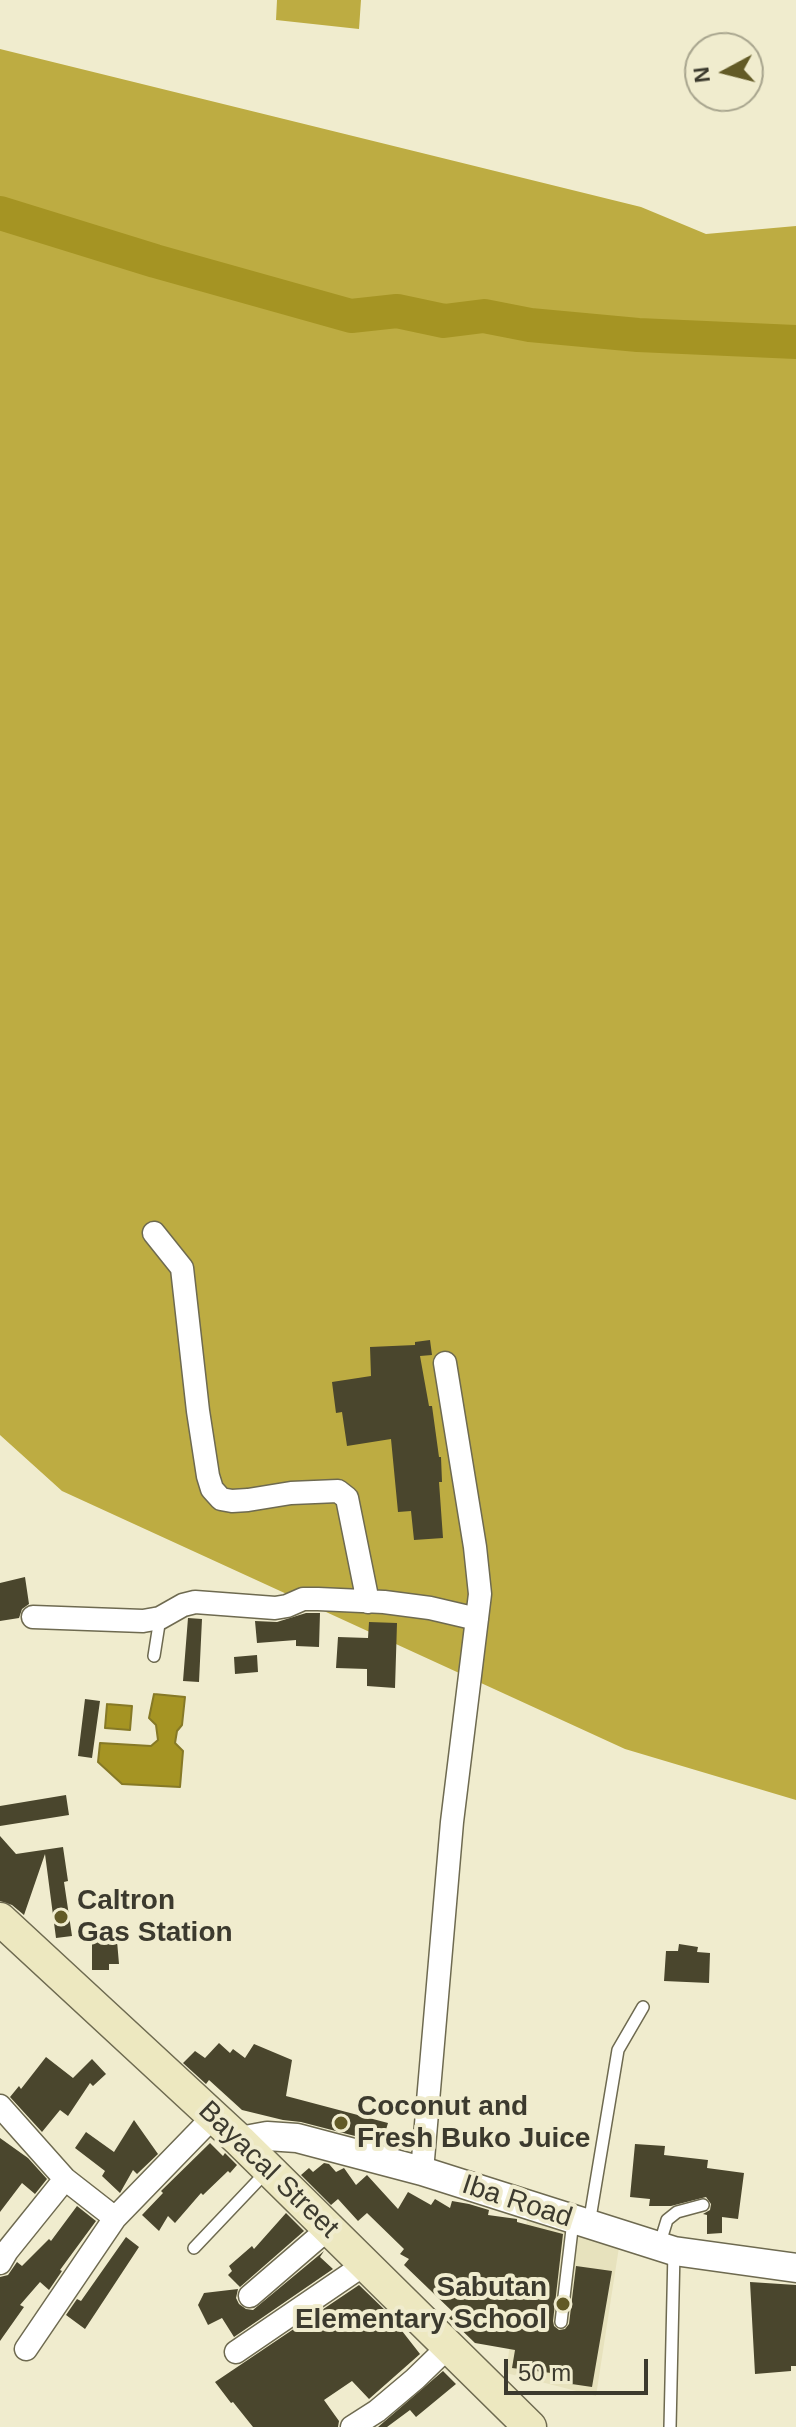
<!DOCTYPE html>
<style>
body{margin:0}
#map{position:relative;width:796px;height:2427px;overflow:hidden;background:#f0ecce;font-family:Helvetica,sans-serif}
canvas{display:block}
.north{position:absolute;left:684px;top:32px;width:80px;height:80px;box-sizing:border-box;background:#f0ecce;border:2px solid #a8a58e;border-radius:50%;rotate:263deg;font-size:22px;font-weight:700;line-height:32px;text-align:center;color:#3c3a2e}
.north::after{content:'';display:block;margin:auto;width:28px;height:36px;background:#625a26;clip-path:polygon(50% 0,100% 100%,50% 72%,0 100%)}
.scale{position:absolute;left:504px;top:2359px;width:144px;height:36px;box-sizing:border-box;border:4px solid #3c3a2e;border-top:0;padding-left:10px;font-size:24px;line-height:28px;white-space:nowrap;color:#3c3a2e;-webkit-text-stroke:6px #f0ecce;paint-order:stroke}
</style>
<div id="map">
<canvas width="796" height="2427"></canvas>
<div class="north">N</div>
<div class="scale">50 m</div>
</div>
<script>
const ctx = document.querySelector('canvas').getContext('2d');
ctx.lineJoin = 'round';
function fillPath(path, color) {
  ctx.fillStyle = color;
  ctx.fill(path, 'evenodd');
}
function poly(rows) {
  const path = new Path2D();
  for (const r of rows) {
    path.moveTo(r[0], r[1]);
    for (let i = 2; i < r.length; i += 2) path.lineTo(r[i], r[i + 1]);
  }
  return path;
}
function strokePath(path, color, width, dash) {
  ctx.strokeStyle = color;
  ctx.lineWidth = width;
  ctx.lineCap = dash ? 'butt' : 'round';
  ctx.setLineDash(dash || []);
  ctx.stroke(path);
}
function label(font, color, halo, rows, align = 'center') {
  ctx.font = font + ' Helvetica,sans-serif';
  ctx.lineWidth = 8;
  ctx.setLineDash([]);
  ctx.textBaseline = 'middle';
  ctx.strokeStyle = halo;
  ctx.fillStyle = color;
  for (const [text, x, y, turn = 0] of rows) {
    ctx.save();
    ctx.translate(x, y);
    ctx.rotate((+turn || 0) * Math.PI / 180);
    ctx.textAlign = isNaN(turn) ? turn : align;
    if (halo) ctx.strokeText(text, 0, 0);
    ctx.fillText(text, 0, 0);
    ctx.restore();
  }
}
fillPath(poly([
 [528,2213,621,2234,596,2396,506,2373]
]), '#e7e2bd');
fillPath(poly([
 [277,0,361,0,359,29,276,20],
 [0,49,641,207,706,234,796,226,796,1800,625,1749,62,1491,0,1435]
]), '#bdac42');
const water = poly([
 [154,1694,185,1697,182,1725,177,1731,175,1743,183,1751,180,1787,122,1784,98,1762,100,1743,151,1746,158,1740,156,1725,149,1718,154,1694],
 [107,1704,132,1706,130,1730,105,1728,107,1704]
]);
fillPath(water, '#a59423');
strokePath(water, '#867926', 2);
strokePath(poly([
 [0,213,155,261,351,316,397,311,444,321,484,316,530,325,638,335,796,342]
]), '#a59423', 34);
fillPath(poly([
 [430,1340,432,1355,420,1356,429,1406,432,1406,439,1457,441,1457,442,1482,439,1482,443,1538,414,1540,411,1511,398,1512,391,1439,347,1446,342,1412,336,1413,332,1382,371,1376,370,1347,415,1345,415,1342],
 [25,1577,29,1604,22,1609,19,1618,0,1621,0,1583],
 [306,1613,320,1613,319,1647,296,1646,296,1640,257,1643,255,1621,277,1622],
 [188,1618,202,1619,199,1682,183,1681],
 [369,1622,397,1623,395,1688,367,1686,367,1669,336,1668,338,1637,368,1638],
 [257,1655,258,1672,235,1674,234,1657],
 [85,1699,100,1701,92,1758,78,1756],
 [66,1795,69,1815,0,1826,0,1806],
 [0,1836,16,1854,63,1847,68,1881,64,1882,72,1936,56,1938,45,1854,24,1915,12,1905,0,1901],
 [92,1927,116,1929,119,1964,109,1964,109,1970,92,1970],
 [679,1944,698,1947,697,1952,710,1953,709,1983,664,1981,666,1951,678,1951],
 [219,2043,230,2053,233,2049,245,2058,254,2044,292,2060,286,2096,388,2123,382,2143,301,2122,283,2120,242,2110,209,2080,206,2084,183,2063,195,2051,205,2058],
 [46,2057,73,2078,92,2059,106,2074,93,2086,90,2083,68,2116,60,2110,42,2132,10,2097,19,2086,21,2089],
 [134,2120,158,2154,137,2174,133,2170,120,2193,102,2176,105,2171,75,2148,86,2132,114,2152],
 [0,2138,28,2158,47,2179,35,2194,22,2183,0,2212],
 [210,2143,223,2156,225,2153,237,2165,230,2173,228,2171,203,2195,201,2193,175,2223,168,2216,159,2231,142,2215,163,2193,161,2191],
 [635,2144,665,2146,664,2155,708,2160,707,2168,744,2173,738,2219,722,2217,722,2233,707,2234,707,2215,703,2214,710,2210,711,2204,706,2197,671,2206,649,2206,650,2199,630,2197],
 [324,2163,329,2164,336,2172,344,2168,356,2185,367,2175,398,2209,408,2192,431,2205,435,2199,450,2208,452,2201,469,2204,489,2210,488,2215,517,2219,517,2222,563,2234,553,2321,554,2326,559,2330,565,2329,569,2324,576,2266,612,2271,592,2387,558,2382,559,2374,512,2368,515,2350,475,2343,449,2318,454,2313,404,2265,409,2259,400,2254,404,2249,367,2213,358,2221,338,2199,331,2205,301,2175,309,2168,313,2172],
 [77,2206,96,2221,60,2270,62,2271,49,2290,40,2282,20,2305,24,2307,0,2341,0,2277,8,2275,17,2262,22,2266,49,2239,51,2241],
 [286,2213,304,2231,240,2287,228,2275,232,2271,229,2266,252,2246,254,2249],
 [126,2237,139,2247,85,2329,66,2315,77,2299,81,2301],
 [324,2251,320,2257,333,2269,234,2337,222,2318,208,2325,198,2305,204,2293,238,2289,236,2298,239,2304,246,2309,253,2310],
 [750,2282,796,2285,796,2366,791,2366,791,2371,755,2374],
 [359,2285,388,2313,420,2354,369,2399,352,2381,324,2400,339,2421,338,2427,253,2427,233,2402,231,2403,215,2382],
 [443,2371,456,2384,416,2417,410,2410,387,2427,378,2427]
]), '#4a462d');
const service = poly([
 [154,1656,160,1618],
 [589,2224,618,2050,643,2007],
 [659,2246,667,2220,677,2212,703,2205],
 [194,2248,268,2170],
 [561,2322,573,2221],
 [670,2427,674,2251]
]);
const minor = poly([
 [154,1233,182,1268,198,1411,208,1476,212,1489,221,1499,232,1501,248,1500,291,1493,338,1491,347,1498,368,1602],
 [33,1617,143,1621,160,1618,183,1605,195,1602,275,1608,287,1606,303,1599,318,1599,384,1602,430,1608,477,1619],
 [0,2106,65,2179,115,2218],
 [422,2171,452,1822,480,1594,475,1547,445,1363],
 [0,2263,7,2251,65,2179],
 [250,2296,329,2228],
 [26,2349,115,2218,214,2116],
 [236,2352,365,2264],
 [352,2427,377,2411,415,2379,449,2346]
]);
const tertiary = poly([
 [240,2141,267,2136,297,2138,422,2171,674,2251,796,2268]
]);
const secondary = poly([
 [0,1919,240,2141,530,2427]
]);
strokePath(service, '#6e6a50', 14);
strokePath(minor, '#6e6a50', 25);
strokePath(tertiary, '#6e6a50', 31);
strokePath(secondary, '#6e6a50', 35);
strokePath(service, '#fff', 11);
strokePath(minor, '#fff', 22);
strokePath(tertiary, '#fff', 28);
strokePath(secondary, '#ede8c0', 32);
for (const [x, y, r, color] of [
 [61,1917,8,"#625a26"],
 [341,2123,8,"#625a26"],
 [563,2304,8,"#625a26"]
]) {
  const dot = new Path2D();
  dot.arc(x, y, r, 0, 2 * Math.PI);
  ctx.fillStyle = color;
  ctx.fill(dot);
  strokePath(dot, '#f0ecce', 3);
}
label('bold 28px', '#3c3a2e', '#f0ecce', [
 ["Caltron",77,1901],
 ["Gas Station",77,1933],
 ["Coconut and",357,2107],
 ["Fresh Buko Juice",357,2139],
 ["Sabutan",547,2288,"right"],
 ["Elementary School",547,2320,"right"]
], 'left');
label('28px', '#3c3a2e', '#f0ecce', [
 ["Bayacal Street",268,2170,44],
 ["Iba Road",517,2202,18]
]);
</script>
